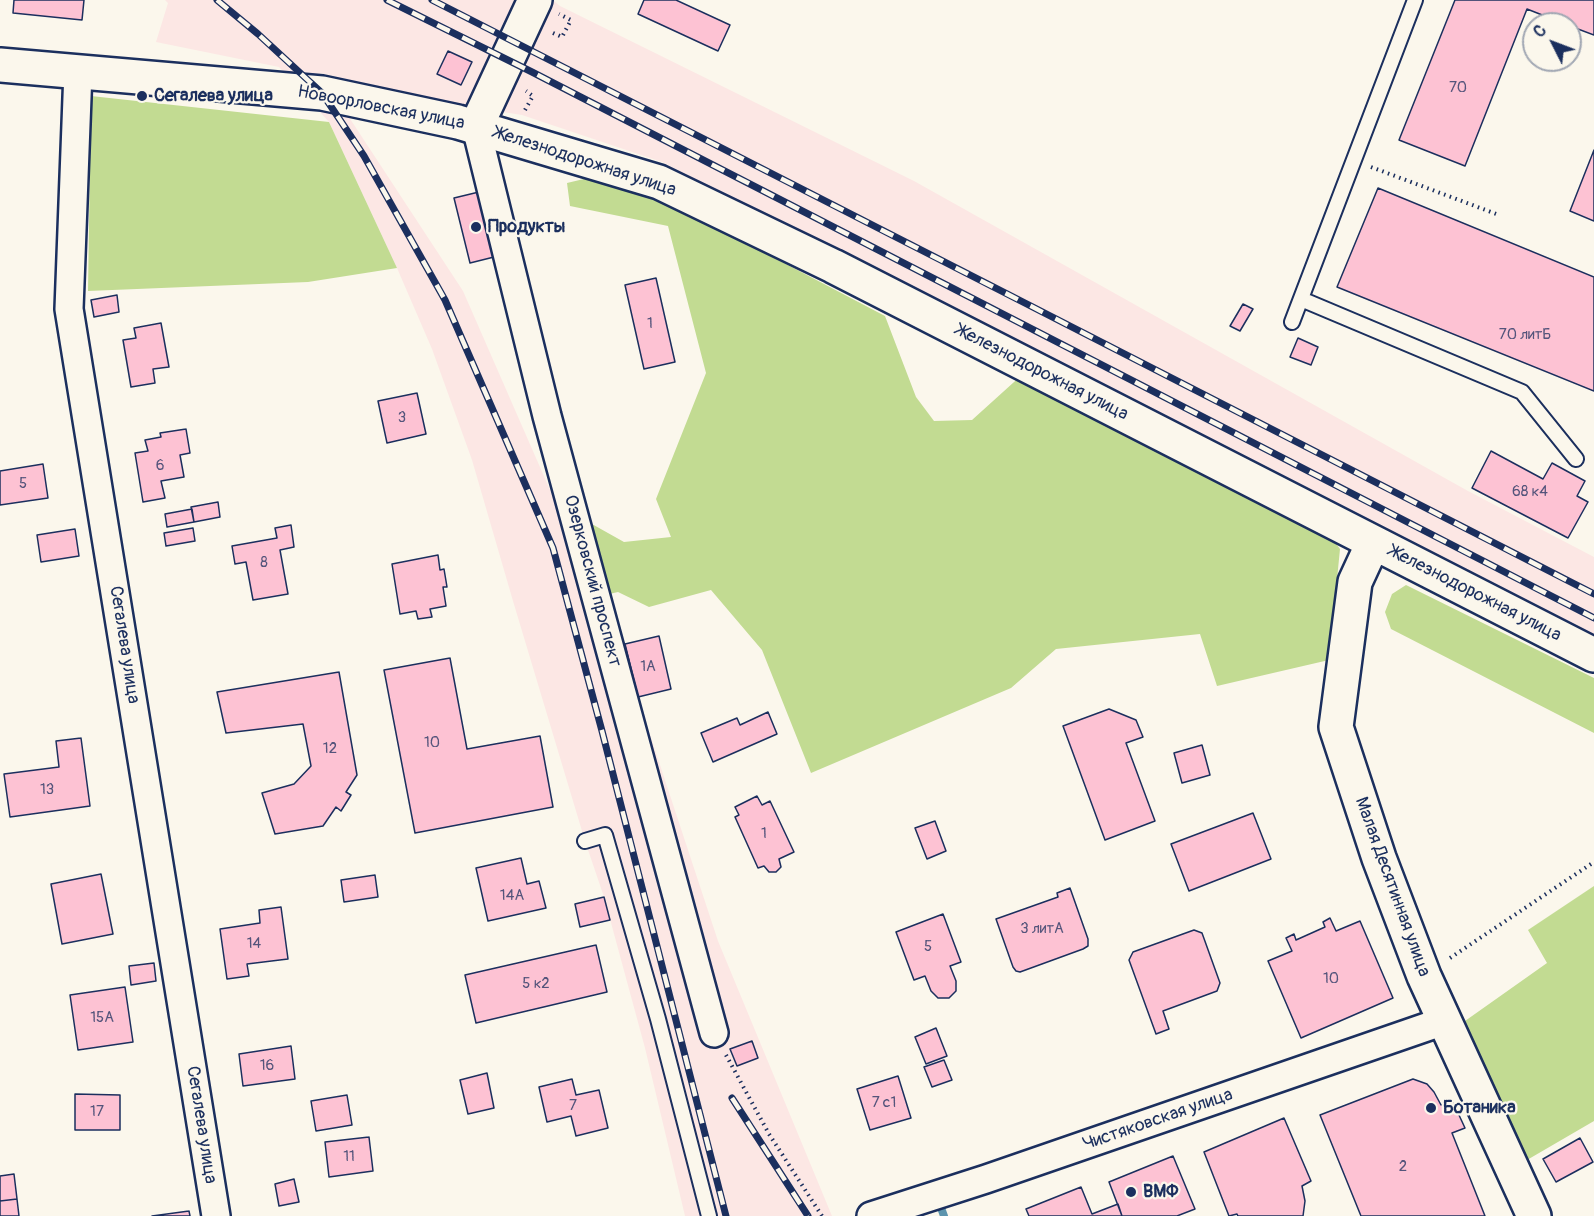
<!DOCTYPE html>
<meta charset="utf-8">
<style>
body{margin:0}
#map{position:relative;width:1594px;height:1216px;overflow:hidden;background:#fbf7ec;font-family:Pangolin,sans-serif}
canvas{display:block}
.north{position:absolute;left:1522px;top:12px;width:60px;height:60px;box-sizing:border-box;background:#fbf7ec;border:2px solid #a1a7b3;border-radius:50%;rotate:312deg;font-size:16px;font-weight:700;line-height:24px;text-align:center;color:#1b2f5e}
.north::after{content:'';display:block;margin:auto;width:21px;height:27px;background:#1b2f5e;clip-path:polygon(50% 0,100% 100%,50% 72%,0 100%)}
</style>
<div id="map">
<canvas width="1594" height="1216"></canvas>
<div class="north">С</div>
</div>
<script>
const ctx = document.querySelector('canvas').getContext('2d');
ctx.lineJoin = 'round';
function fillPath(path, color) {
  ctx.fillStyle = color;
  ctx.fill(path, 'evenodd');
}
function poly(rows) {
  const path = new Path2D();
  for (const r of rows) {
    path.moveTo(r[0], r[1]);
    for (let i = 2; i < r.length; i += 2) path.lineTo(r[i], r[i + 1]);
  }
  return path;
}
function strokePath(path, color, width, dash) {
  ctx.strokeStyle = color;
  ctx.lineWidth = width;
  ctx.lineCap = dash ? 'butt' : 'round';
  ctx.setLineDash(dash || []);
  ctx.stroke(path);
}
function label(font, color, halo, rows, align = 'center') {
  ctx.font = font + ' Pangolin,sans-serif';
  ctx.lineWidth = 4.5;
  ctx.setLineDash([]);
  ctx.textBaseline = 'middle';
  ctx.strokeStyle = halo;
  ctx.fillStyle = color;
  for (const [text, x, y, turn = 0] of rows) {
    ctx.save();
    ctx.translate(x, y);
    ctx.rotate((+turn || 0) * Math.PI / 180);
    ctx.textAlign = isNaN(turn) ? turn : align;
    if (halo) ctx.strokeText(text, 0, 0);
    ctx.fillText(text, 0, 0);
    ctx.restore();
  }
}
fillPath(poly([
 [165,0,553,0,560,6,914,181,1468,491,1594,557,1594,645,662,162,522,115,471,107,320,73,463,291,557,506,580,522,718,941,832,1216,685,1216,645,1048,604,897,585,841,513,601,472,460,432,349,397,268,329,122,279,67,156,42,168,3]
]), '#fce7e4');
fillPath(poly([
 [91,96,329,122,397,268,308,282,88,291],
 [588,178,634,189,744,242,885,316,916,397,934,421,972,420,1024,373,1324,527,1340,549,1329,660,1217,686,1200,634,1056,649,1011,688,811,773,762,650,711,590,649,607,618,592,605,595,583,519,624,542,671,537,656,499,706,373,668,226,570,206,567,183],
 [1406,585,1594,678,1594,733,1391,629,1385,612,1392,594],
 [1594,886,1594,1121,1527,1160,1465,1021,1547,963,1528,930]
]), '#c2db92');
strokePath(poly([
 [940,1205,944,1216]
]), '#5c94ad', 8);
const building = poly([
 [14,0,84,0,82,20,13,13,14,0],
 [644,0,676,0,730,25,718,51,638,14,644,0],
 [1455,0,1594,0,1594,35,1570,26,1570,24,1565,24,1527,9,1465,166,1399,140,1455,0],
 [448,51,472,62,461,85,437,74,448,51],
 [1594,150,1594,221,1570,211,1594,150],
 [1378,188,1594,277,1594,391,1337,287,1378,188],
 [483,191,498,256,470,263,454,198,483,191],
 [656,278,675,362,644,369,625,285,656,278],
 [117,295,119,312,94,317,91,300,117,295],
 [1243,304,1253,309,1240,331,1230,326,1243,304],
 [161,323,169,367,153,369,155,383,131,387,123,340,136,338,134,328,161,323],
 [1298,338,1318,347,1311,365,1290,357,1298,338],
 [417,393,426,434,387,443,378,401,417,393],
 [186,429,190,453,180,455,184,477,161,481,165,498,143,502,135,453,148,451,145,440,161,437,160,433,186,429],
 [1491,451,1543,479,1552,463,1585,481,1577,496,1588,502,1568,538,1472,488,1491,451],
 [43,464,48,498,0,505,0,471,43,464],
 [218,502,220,517,194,522,191,507,218,502],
 [192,509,194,522,167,527,165,514,192,509],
 [291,525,294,547,280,550,288,594,253,600,246,562,235,564,232,546,277,538,275,528,291,525],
 [193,528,195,541,166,546,164,533,193,528],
 [75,529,79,556,41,562,37,535,75,529],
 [438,555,440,570,444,569,447,587,443,587,446,606,430,609,432,617,418,619,416,611,400,614,392,564,438,555],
 [659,636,671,689,638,697,625,644,659,636],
 [450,658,467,749,540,736,553,807,415,833,384,670,450,658],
 [339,672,357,775,346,792,351,795,341,811,336,807,323,826,275,834,262,793,294,784,311,766,303,724,226,733,217,692,339,672],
 [1109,709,1136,720,1143,737,1126,743,1155,821,1105,840,1063,726,1109,709],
 [768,712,777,734,713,762,701,733,737,718,740,725,768,712],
 [81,738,90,806,10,817,4,774,59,767,56,741,81,738],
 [1202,745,1210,775,1182,783,1174,753,1202,745],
 [757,796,762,805,770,801,794,852,779,859,781,867,776,872,769,872,764,866,758,868,735,817,739,815,735,807,757,796],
 [1253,813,1271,859,1189,891,1171,844,1253,813],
 [935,821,946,851,927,859,915,828,935,821],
 [521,858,527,884,539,881,546,908,488,921,476,868,521,858],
 [101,874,113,934,62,944,51,884,101,874],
 [375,875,378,897,344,902,341,880,375,875],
 [1070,888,1088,939,1088,946,1083,949,1020,972,1016,971,1013,967,996,919,1058,897,1057,893,1070,888],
 [604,897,610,920,580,927,575,904,604,897],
 [281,907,288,959,247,964,249,976,227,979,220,929,260,923,259,910,281,907],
 [943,914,961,962,950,966,956,981,956,991,949,998,938,998,931,991,925,976,914,980,896,932,943,914],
 [1330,918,1336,931,1360,921,1393,998,1301,1038,1268,961,1292,951,1286,938,1294,934,1296,940,1325,927,1323,922,1330,918],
 [1194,930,1202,933,1220,983,1217,991,1163,1011,1169,1029,1156,1034,1129,960,1133,952,1194,930],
 [596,945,607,992,476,1023,465,975,596,945],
 [154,963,156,981,131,985,129,966,154,963],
 [125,987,133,1042,78,1050,70,995,125,987],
 [936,1028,947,1056,926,1064,915,1037,936,1028],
 [752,1041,758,1058,737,1066,730,1049,752,1041],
 [291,1046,295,1079,243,1086,239,1054,291,1046],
 [944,1060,952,1080,932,1087,924,1067,944,1060],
 [487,1073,494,1108,468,1114,460,1080,487,1073],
 [898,1076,911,1118,870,1130,857,1089,898,1076],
 [572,1079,576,1095,599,1090,608,1128,576,1136,571,1116,547,1122,539,1087,572,1079],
 [1413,1079,1427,1084,1434,1092,1441,1105,1452,1100,1465,1128,1452,1133,1485,1216,1361,1216,1320,1115,1413,1079],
 [75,1094,120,1095,120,1130,75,1130,75,1094],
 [347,1095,352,1125,316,1131,311,1101,347,1095],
 [1284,1118,1311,1181,1302,1186,1305,1201,1303,1216,1238,1216,1237,1214,1229,1216,1204,1152,1284,1118],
 [369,1137,373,1171,329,1177,325,1142,369,1137],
 [1580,1138,1593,1162,1556,1182,1543,1159,1580,1138],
 [1173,1156,1195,1209,1177,1216,1122,1216,1109,1182,1173,1156],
 [14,1174,17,1199,0,1201,0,1176,14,1174],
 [294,1179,299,1202,279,1206,275,1184,294,1179],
 [1081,1187,1092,1214,1118,1204,1122,1216,1029,1216,1026,1209,1081,1187],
 [17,1199,19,1216,0,1216,0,1201,17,1199],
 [189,1211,190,1216,152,1216,189,1211]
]);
fillPath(building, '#fdc2d3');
strokePath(building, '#1b2f5e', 1.5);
const lane = poly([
 [1301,299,1522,392,1576,459],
 [1292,322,1415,0],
 [585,841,605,835,658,1019,709,1216]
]);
const street = poly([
 [78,71,69,309,216,1216],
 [476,127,547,416,714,1033],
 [871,1216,986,1179,1444,1021]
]);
const secondary = poly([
 [0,65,322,93,458,122,659,182,833,266,1594,655],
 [476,127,535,0],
 [1373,543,1355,582,1336,727,1379,858,1424,976,1534,1216]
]);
strokePath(lane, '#1b2f5e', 18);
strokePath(street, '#1b2f5e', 32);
strokePath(secondary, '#1b2f5e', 38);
strokePath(poly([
 [553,33,562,37,571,20,559,14],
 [525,110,533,96,526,91],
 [1371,167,1499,215],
 [1450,958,1594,862],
 [726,1055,769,1134,822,1216]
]), '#1b2f5e', 4, [1.5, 4.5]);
strokePath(lane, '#fbf7ec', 14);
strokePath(street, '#fbf7ec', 27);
strokePath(secondary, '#fbf7ec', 33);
const rail = poly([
 [217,0,258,34,322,93,364,156,445,300,553,548,602,731,726,1216],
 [387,0,532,72,1594,618],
 [432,0,1594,594],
 [732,1098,808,1216]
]);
strokePath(rail, '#1b2f5e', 7);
strokePath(rail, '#fbf7ec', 4.5, [14]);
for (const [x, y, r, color] of [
 [142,96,6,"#1b2f5e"],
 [476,227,6,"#1b2f5e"],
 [1431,1108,6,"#1b2f5e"],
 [1131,1192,6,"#1b2f5e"]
]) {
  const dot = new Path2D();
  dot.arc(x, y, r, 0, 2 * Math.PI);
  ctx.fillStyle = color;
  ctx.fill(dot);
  strokePath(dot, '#fbf7ec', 2);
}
label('15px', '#54547b', null, [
 ["70",1458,88],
 ["1",650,324],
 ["70 литБ",1525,335],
 ["3",402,418],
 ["6",160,466],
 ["5",23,484],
 ["68 к4",1530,492],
 ["8",264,563],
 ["1А",648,667],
 ["10",432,743],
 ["12",330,749],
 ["13",47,790],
 ["1",764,834],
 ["14А",512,896],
 ["3 литА",1042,929],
 ["14",254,944],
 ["5",928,947],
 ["10",1331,979],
 ["5 к2",536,984],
 ["15А",102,1018],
 ["16",267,1066],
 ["7 с1",884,1103],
 ["7",573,1106],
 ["17",97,1112],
 ["11",349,1157],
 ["2",1403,1167]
]);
label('bold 18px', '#1b2f5e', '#fbf7ec', [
 ["Сегалева улица",154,96],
 ["Продукты",488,227],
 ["Ботаника",1443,1108],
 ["ВМФ",1143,1192]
], 'left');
label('18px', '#1b2f5e', '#fbf7ec', [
 ["Новоорловская улица",381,108,11],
 ["Железнодорожная улица",585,162,18],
 ["Железнодорожная улица",1042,373,27],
 ["Озерковский проспект",592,581,75],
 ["Железнодорожная улица",1475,594,27],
 ["Сегалева улица",124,645,81],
 ["Малая Десятинная улица",1392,887,70],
 ["Чистяковская улица",1158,1120,-19],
 ["Сегалева улица",201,1125,81]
]);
</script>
